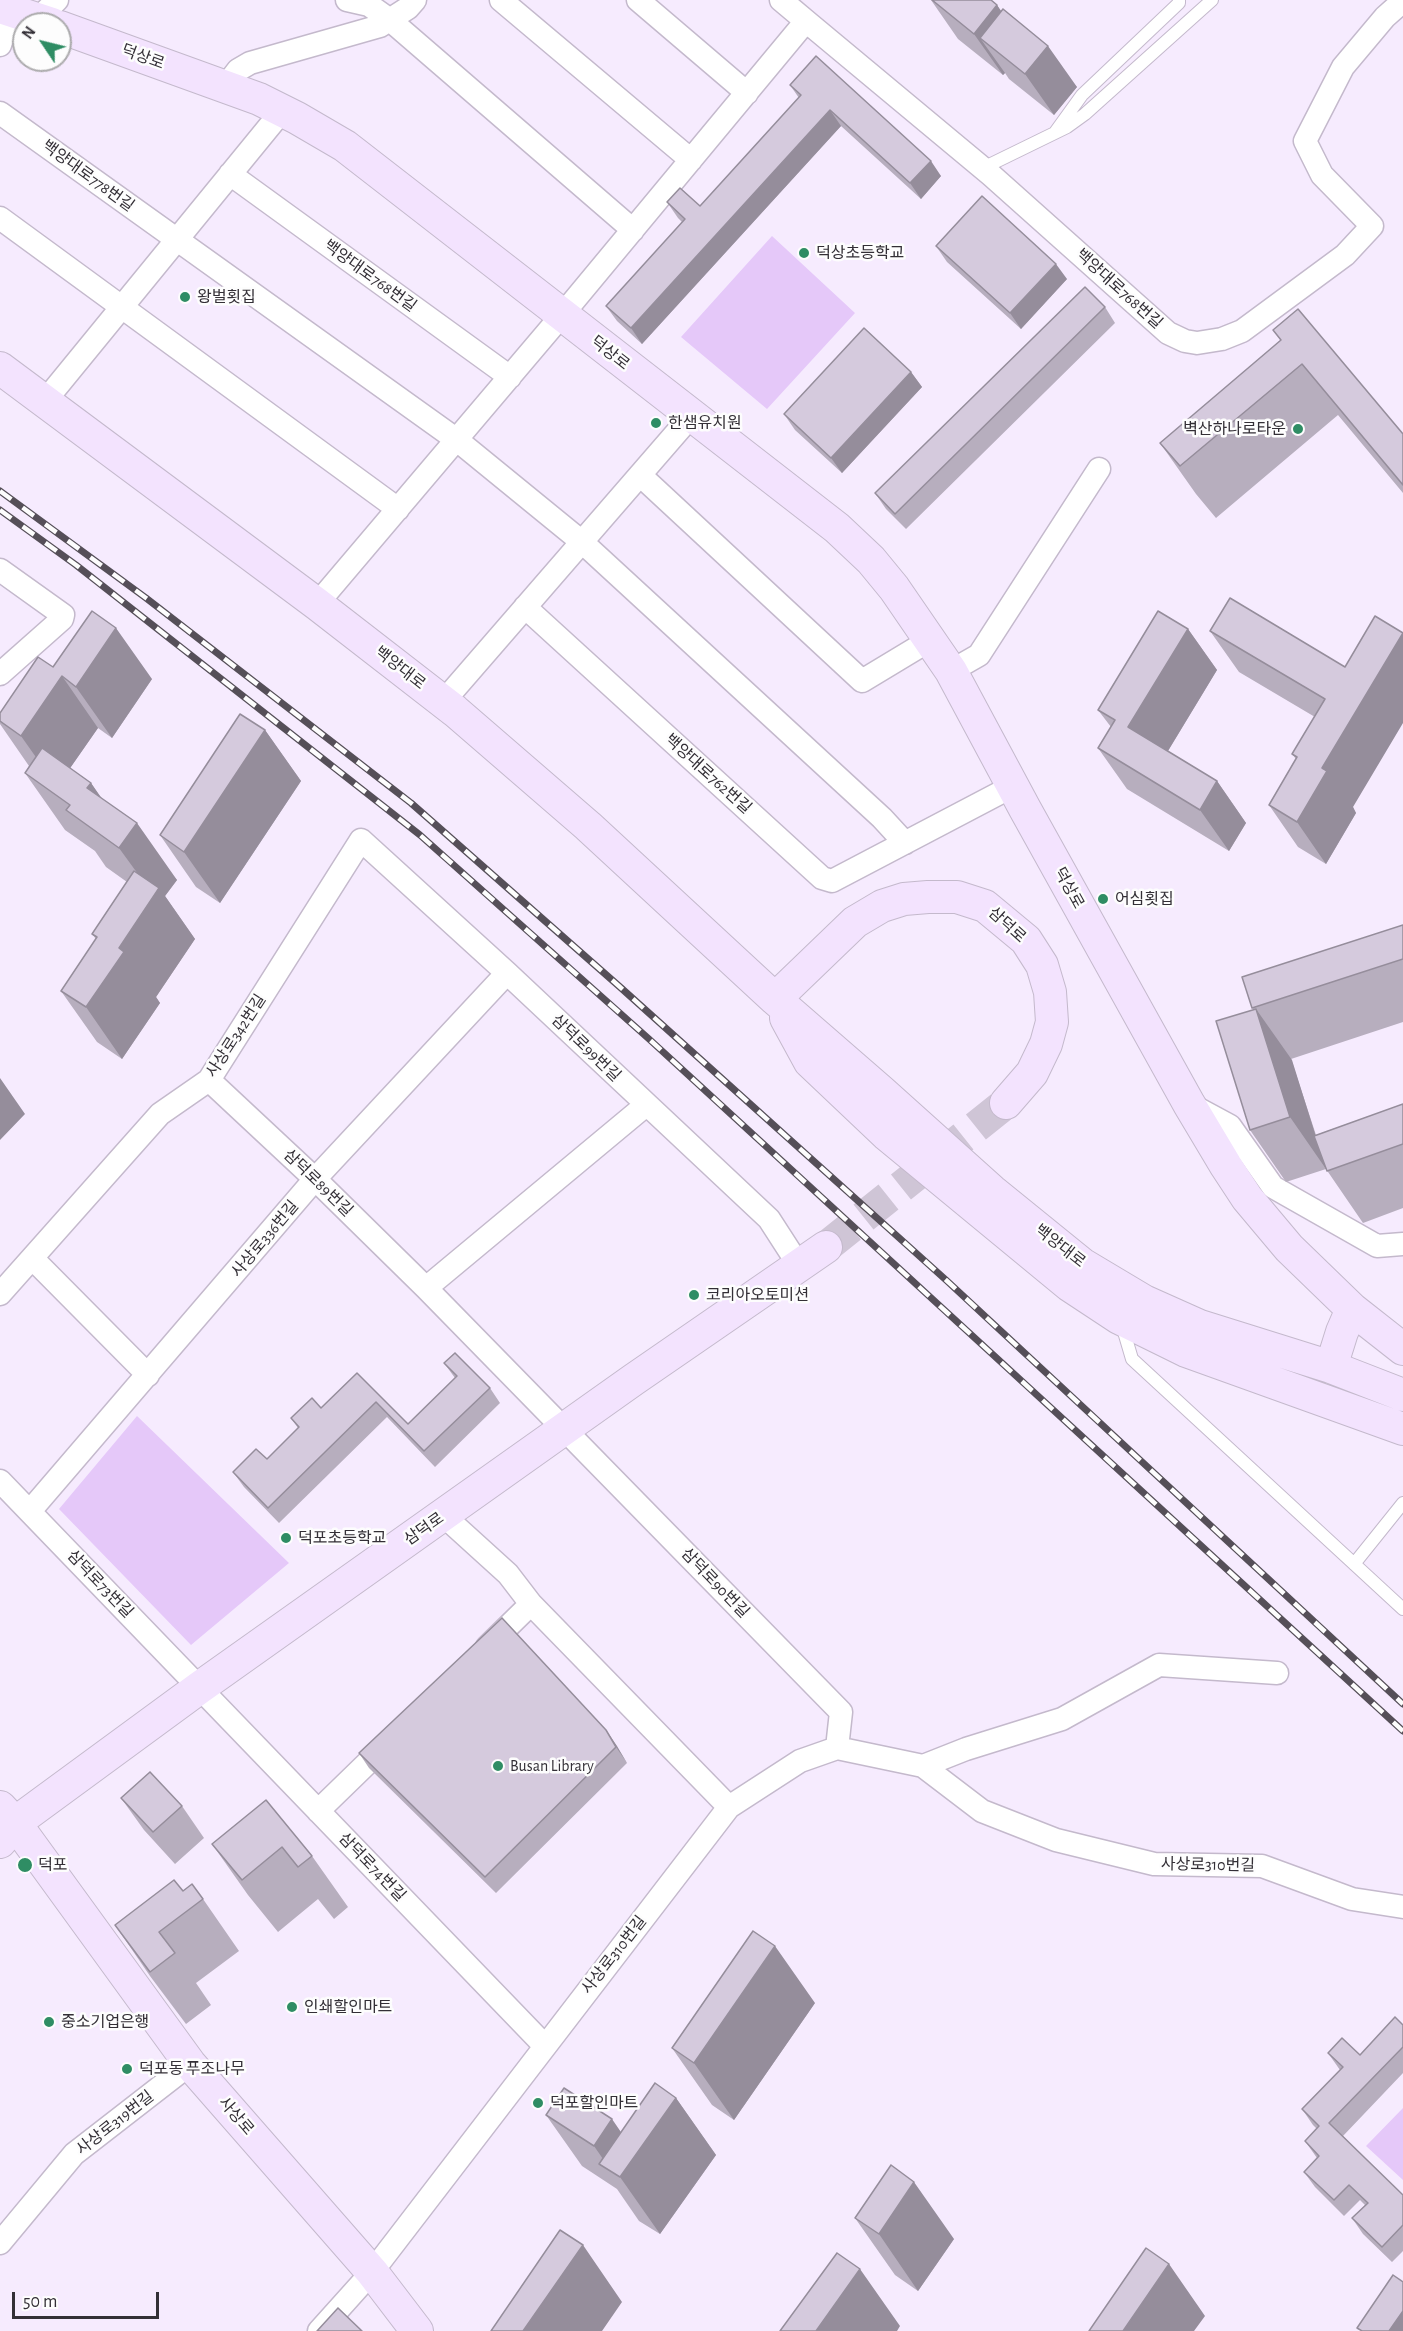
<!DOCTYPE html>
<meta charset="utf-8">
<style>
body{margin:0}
#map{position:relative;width:1403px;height:2331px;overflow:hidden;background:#f6ebfe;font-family:"Alegreya Sans",sans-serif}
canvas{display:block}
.north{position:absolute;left:12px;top:12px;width:60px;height:60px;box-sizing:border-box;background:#fdfdfd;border:2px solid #acabad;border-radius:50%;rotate:305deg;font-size:16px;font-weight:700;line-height:24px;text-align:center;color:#332f36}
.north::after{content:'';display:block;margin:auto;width:21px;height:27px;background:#2f8d64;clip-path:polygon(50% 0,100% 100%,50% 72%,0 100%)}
.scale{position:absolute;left:12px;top:2292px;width:147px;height:27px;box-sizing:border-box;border:3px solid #332f36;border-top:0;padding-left:8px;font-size:18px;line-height:21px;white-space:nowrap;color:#332f36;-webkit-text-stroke:4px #fdfdfd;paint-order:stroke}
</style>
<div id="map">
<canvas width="1403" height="2331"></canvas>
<div class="north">N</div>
<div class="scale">50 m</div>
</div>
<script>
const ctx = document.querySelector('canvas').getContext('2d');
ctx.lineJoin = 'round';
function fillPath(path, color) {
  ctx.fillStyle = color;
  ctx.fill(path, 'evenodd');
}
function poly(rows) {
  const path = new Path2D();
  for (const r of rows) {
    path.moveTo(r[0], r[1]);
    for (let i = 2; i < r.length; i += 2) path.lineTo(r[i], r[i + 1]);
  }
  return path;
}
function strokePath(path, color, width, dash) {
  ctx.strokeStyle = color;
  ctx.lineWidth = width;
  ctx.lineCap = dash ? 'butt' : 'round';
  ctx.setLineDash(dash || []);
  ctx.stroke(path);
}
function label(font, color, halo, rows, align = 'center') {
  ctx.font = font + ' "Alegreya Sans","Noto Sans KR",sans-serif';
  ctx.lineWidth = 5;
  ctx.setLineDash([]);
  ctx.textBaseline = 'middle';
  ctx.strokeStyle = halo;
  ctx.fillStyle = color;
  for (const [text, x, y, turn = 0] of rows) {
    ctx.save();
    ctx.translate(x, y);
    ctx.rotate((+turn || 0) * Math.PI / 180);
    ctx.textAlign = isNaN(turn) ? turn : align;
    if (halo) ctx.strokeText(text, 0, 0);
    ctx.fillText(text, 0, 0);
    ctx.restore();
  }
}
fillPath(poly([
 [772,236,855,313,767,409,681,337],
 [137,1416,289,1563,191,1645,59,1509],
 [1403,2108,1403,2180,1366,2146]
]), '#e5c8f9');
strokePath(poly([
 [826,1247,1006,1103]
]), '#cfc5d6', 32, [32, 16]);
const lane = poly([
 [1056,131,1082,95,1179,3,1179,0],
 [983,168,1067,127,1085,114,1212,0],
 [1122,1325,1132,1359,1403,1609],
 [1354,1564,1403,1503]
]);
const street = poly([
 [347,0,369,5,390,20,633,230],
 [501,0,691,160],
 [638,0,747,93],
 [781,0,806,21],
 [38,19,57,0],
 [0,45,11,10],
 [225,87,238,70,250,63,380,26,408,8,415,0],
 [0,113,457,440,582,542,882,818,905,843],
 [230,174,510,377],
 [0,218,398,509],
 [45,401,282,111],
 [640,475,862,681,930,640],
 [0,570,63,615,62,619,0,674],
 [317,604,562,315,806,21,991,175,1168,333,1185,341,1197,343,1222,339,1242,331,1345,255,1372,226,1322,175,1305,141,1343,67,1385,17,1403,1],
 [525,607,822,878,832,881,1013,786],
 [951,671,979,655,1099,469],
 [443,702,691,416],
 [209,1080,315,1179,426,1288,841,1712,837,1748],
 [1191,1105,1230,1126,1273,1187,1377,1246,1403,1244],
 [33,1259,148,1375],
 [426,1288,646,1105],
 [0,1294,160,1114,209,1080,361,840,507,973,769,1219,800,1267],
 [0,1481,544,2045],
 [30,1511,315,1179,507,973],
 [443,1515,508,1574,531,1604,729,1807],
 [487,1647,531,1604],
 [923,1766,966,1749,1062,1719,1159,1665,1277,1673],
 [318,1811,388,1743],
 [0,2243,74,2154,190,2064],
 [319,2331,372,2272,729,1807,800,1761,837,1748,923,1766,982,1811,1056,1840,1154,1864,1262,1866,1352,1899,1403,1907]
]);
const secondary = poly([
 [0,7,52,24],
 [60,27,259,99,297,118,345,146,837,528,871,560,894,588,951,671,1025,809,1189,1104,1226,1166,1247,1198,1289,1248,1352,1309,1342,1332,1331,1367],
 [0,368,317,604,455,711,588,826,775,999,882,1092,992,1191,1082,1264,1144,1301,1200,1326,1331,1367,1403,1395],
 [775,999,855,922,882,906,904,899,928,897,957,897,985,906,1026,940,1042,965,1050,992,1052,1022,1046,1044,1032,1073,1006,1103],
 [786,1018,810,1062,887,1135,1069,1285,1119,1318,1186,1351,1403,1429],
 [1352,1309,1403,1349],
 [0,1807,15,1823,190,2064,372,2272,417,2331],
 [0,1842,15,1823,199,1688,633,1380,826,1247]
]);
strokePath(lane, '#c4b9cc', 14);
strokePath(street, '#c4b9cc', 25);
strokePath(secondary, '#c4b9cc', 34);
strokePath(lane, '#fff', 12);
strokePath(street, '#fff', 22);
strokePath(secondary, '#f3e3fe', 32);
const rail = poly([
 [0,491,146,598,411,803,620,987,946,1280,1403,1704],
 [0,510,76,565,420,835,649,1039,1403,1731]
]);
strokePath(rail, '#554f58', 7);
strokePath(rail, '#fdfdfd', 4.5, [14]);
fillPath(poly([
 [931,0,991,0,997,5,1001,12,1077,87,1054,115,1009,79,1005,73,1003,75,958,39],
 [790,85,941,176,921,199,841,126,642,344,617,321,606,306,682,222,678,218,667,202,700,206,799,98],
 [936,246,1067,279,1021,329,947,262],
 [1105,307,1115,323,906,529,886,509,875,493],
 [1273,330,1403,434,1403,493,1338,415,1216,518,1196,494,1160,443,1281,341],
 [911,372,922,387,842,473,795,430,784,414],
 [1188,629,1217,670,1168,751,1217,781,1246,823,1229,851,1127,789,1098,748,1111,727,1098,710],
 [1210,631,1345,667,1353,807,1356,813,1326,864,1298,847,1269,805,1296,759,1292,754,1315,717,1239,672],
 [53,667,152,679,112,738,98,728,70,768,91,783,101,798,177,880,165,896,195,939,156,997,160,1003,122,1059,97,1042,61,991,96,939,92,934,127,882,106,867,95,851,65,830,25,773,29,766,0,724,0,713],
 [265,730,301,781,220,903,196,887,160,835],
 [1403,925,1403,1022,1291,1059,1316,1135,1403,1104,1403,1208,1363,1223,1326,1169,1286,1182,1250,1130,1253,1009,1252,1008],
 [444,1363,490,1388,500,1403,435,1467,387,1417,279,1523,244,1487,233,1472,267,1459,298,1428,291,1418,321,1408,357,1373,408,1424,455,1378],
 [606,1730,627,1763,496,1893,369,1768,359,1753],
 [121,1798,182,1806,204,1838,175,1864,144,1830],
 [266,1800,312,1856,348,1907,334,1919,318,1899,278,1932,248,1895,212,1844],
 [183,1891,203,1899,239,1951,196,1983,211,2005,186,2024,150,1976,115,1925],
 [815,2003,734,2120,712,2105,672,2048],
 [1403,2025,1403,2073,1343,2136,1403,2195,1403,2251,1392,2262,1363,2234,1352,2218,1365,2205,1360,2200,1344,2216,1315,2187,1304,2172,1317,2158,1305,2141,1317,2129,1313,2125,1302,2109,1340,2070,1328,2053,1360,2055],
 [676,2098,716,2155,660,2234,639,2221,617,2189,582,2166,546,2115,621,2133],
 [855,2218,954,2239,918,2291,895,2275]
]), '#b7aebe');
fillPath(poly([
 [997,5,1026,47,980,38,1005,73,1003,75,974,34],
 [1048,46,1077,87,1054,115,1025,74],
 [830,110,841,126,642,344,631,328],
 [931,161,941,176,921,199,910,183],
 [1056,264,1067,279,1021,329,1010,313],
 [911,372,922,387,842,473,831,458],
 [116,628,152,679,112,738,76,687],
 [1188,629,1217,670,1157,769,1128,727],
 [1403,633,1403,723,1353,807,1356,813,1326,864,1297,822,1322,768],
 [62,676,98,728,57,787,21,736],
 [265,730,301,781,220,903,184,852],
 [1217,781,1246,823,1229,851,1200,810],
 [91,783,128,836,137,823,177,880,165,896,195,939,156,997,160,1003,122,1059,86,1007,119,948,154,896,119,848,87,788],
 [1256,1009,1292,1060,1326,1169,1290,1117],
 [0,1078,25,1114,0,1140],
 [606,1730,617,1746,627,1763,616,1747],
 [775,1946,815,2003,734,2120,694,2063],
 [676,2098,716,2155,660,2234,620,2177,612,2172,594,2146,612,2119,636,2154],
 [914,2182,954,2239,918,2291,879,2234],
 [583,2245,622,2302,602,2331,523,2331],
 [1169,2264,1205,2316,1194,2331,1123,2331],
 [860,2269,900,2326,897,2331,816,2331],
 [1403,2311,1403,2331,1389,2331]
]), '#958d9b');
const building = poly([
 [932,0,991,0,997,5,974,34,932,0],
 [1003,9,1048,46,1025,74,980,38,1003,9],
 [816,56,931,161,910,183,830,110,631,328,606,306,685,219,667,202,680,188,700,206,801,95,790,85,816,56],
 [982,196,1056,264,1010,313,936,246,982,196],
 [1085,287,1105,307,895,514,875,493,1085,287],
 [1298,309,1403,434,1403,485,1302,364,1180,466,1160,443,1281,340,1273,330,1298,309],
 [864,328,911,372,831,458,784,414,864,328],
 [1230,598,1345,667,1375,616,1403,633,1322,768,1327,771,1297,822,1269,805,1297,757,1292,754,1325,699,1210,631,1230,598],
 [92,611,116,628,76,687,62,676,21,736,0,721,0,713,38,657,53,667,92,611],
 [1158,611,1188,629,1128,727,1217,781,1200,810,1098,748,1115,720,1098,710,1158,611],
 [240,714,265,730,184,852,160,835,240,714],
 [42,748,91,783,87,788,137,823,119,848,66,810,70,805,25,773,42,748],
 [134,871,159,888,119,948,124,952,86,1007,61,991,97,937,92,934,134,871],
 [1403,925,1403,959,1252,1008,1242,977,1403,925],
 [1256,1009,1290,1117,1250,1130,1216,1021,1256,1009],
 [1403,1104,1403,1144,1327,1171,1314,1136,1403,1104],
 [455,1353,490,1388,424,1451,376,1402,268,1508,233,1472,256,1449,267,1459,299,1427,291,1418,312,1398,321,1408,357,1373,408,1424,457,1376,444,1363,455,1353],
 [502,1618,606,1730,616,1747,485,1877,359,1753,502,1618],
 [150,1772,182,1806,153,1832,121,1798,150,1772],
 [266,1800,312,1856,298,1867,282,1847,242,1880,212,1844,266,1800],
 [174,1880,183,1891,192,1884,203,1899,159,1932,175,1953,150,1972,115,1925,174,1880],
 [753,1931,775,1946,694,2063,672,2048,753,1931],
 [1395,2017,1403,2025,1403,2047,1329,2123,1403,2195,1403,2225,1382,2247,1352,2218,1368,2203,1349,2185,1334,2200,1304,2172,1319,2156,1305,2141,1319,2126,1302,2109,1343,2067,1328,2053,1342,2038,1360,2055,1395,2017],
 [655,2083,676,2098,620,2177,599,2164,655,2083],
 [564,2088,612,2119,594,2146,546,2115,564,2088],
 [891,2165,914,2182,879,2234,855,2218,891,2165],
 [560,2230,583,2245,523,2331,491,2331,560,2230],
 [1146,2248,1169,2264,1123,2331,1089,2331,1146,2248],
 [837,2253,860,2269,816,2331,780,2331,837,2253],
 [1393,2275,1403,2282,1403,2311,1389,2331,1362,2331,1357,2328,1393,2275],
 [338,2308,362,2331,317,2331,338,2308]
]);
fillPath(building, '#d5cadd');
strokePath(building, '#958d9b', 1.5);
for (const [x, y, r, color] of [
 [804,253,6,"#2f8d64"],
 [185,297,6,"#2f8d64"],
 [656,423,6,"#2f8d64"],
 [1298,429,6,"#2f8d64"],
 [1103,899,6,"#2f8d64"],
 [694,1295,6,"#2f8d64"],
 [286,1538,6,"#2f8d64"],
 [498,1766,6,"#2f8d64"],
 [25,1865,8,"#2f8d64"],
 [292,2007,6,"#2f8d64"],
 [49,2022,6,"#2f8d64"],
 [127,2069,6,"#2f8d64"],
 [538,2103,6,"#2f8d64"]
]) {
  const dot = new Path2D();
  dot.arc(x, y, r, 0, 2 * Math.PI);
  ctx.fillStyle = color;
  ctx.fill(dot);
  strokePath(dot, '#fdfdfd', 2);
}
label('16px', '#332f36', '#fdfdfd', [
 ["덕상로",143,57,20],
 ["백양대로778번길",88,176,36],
 ["백양대로768번길",370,276,36],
 ["백양대로768번길",1119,289,42],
 ["덕상로",610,353,38],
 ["백양대로",400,668,38],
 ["백양대로762번길",708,774,42],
 ["덕상로",1069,888,61],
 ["삼덕로",1007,925,42],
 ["사상로342번길",236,1036,-57],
 ["삼덕로99번길",586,1048,44],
 ["삼덕로89번길",318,1183,44],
 ["사상로336번길",265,1239,-50],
 ["백양대로",1060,1246,38],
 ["삼덕로",424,1529,-35],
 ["삼덕로90번길",715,1583,46],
 ["삼덕로73번길",100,1584,46],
 ["사상로310번길",1208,1865,1],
 ["삼덕로74번길",372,1867,46],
 ["사상로310번길",614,1955,-52],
 ["사상로",236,2116,49],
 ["사상로319번길",115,2123,-38]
]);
label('16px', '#332f36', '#fdfdfd', [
 ["덕상초등학교",816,253],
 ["왕벌횟집",197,297],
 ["한샘유치원",668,423],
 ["벽산하나로타운",1286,429,"right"],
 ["어심횟집",1115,899],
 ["코리아오토미션",706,1295],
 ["덕포초등학교",298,1538],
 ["Busan Library",510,1766],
 ["덕포",38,1865],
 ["인쇄할인마트",304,2007],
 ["중소기업은행",61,2022],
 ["덕포동 푸조나무",139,2069],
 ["덕포할인마트",550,2103]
], 'left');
</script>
